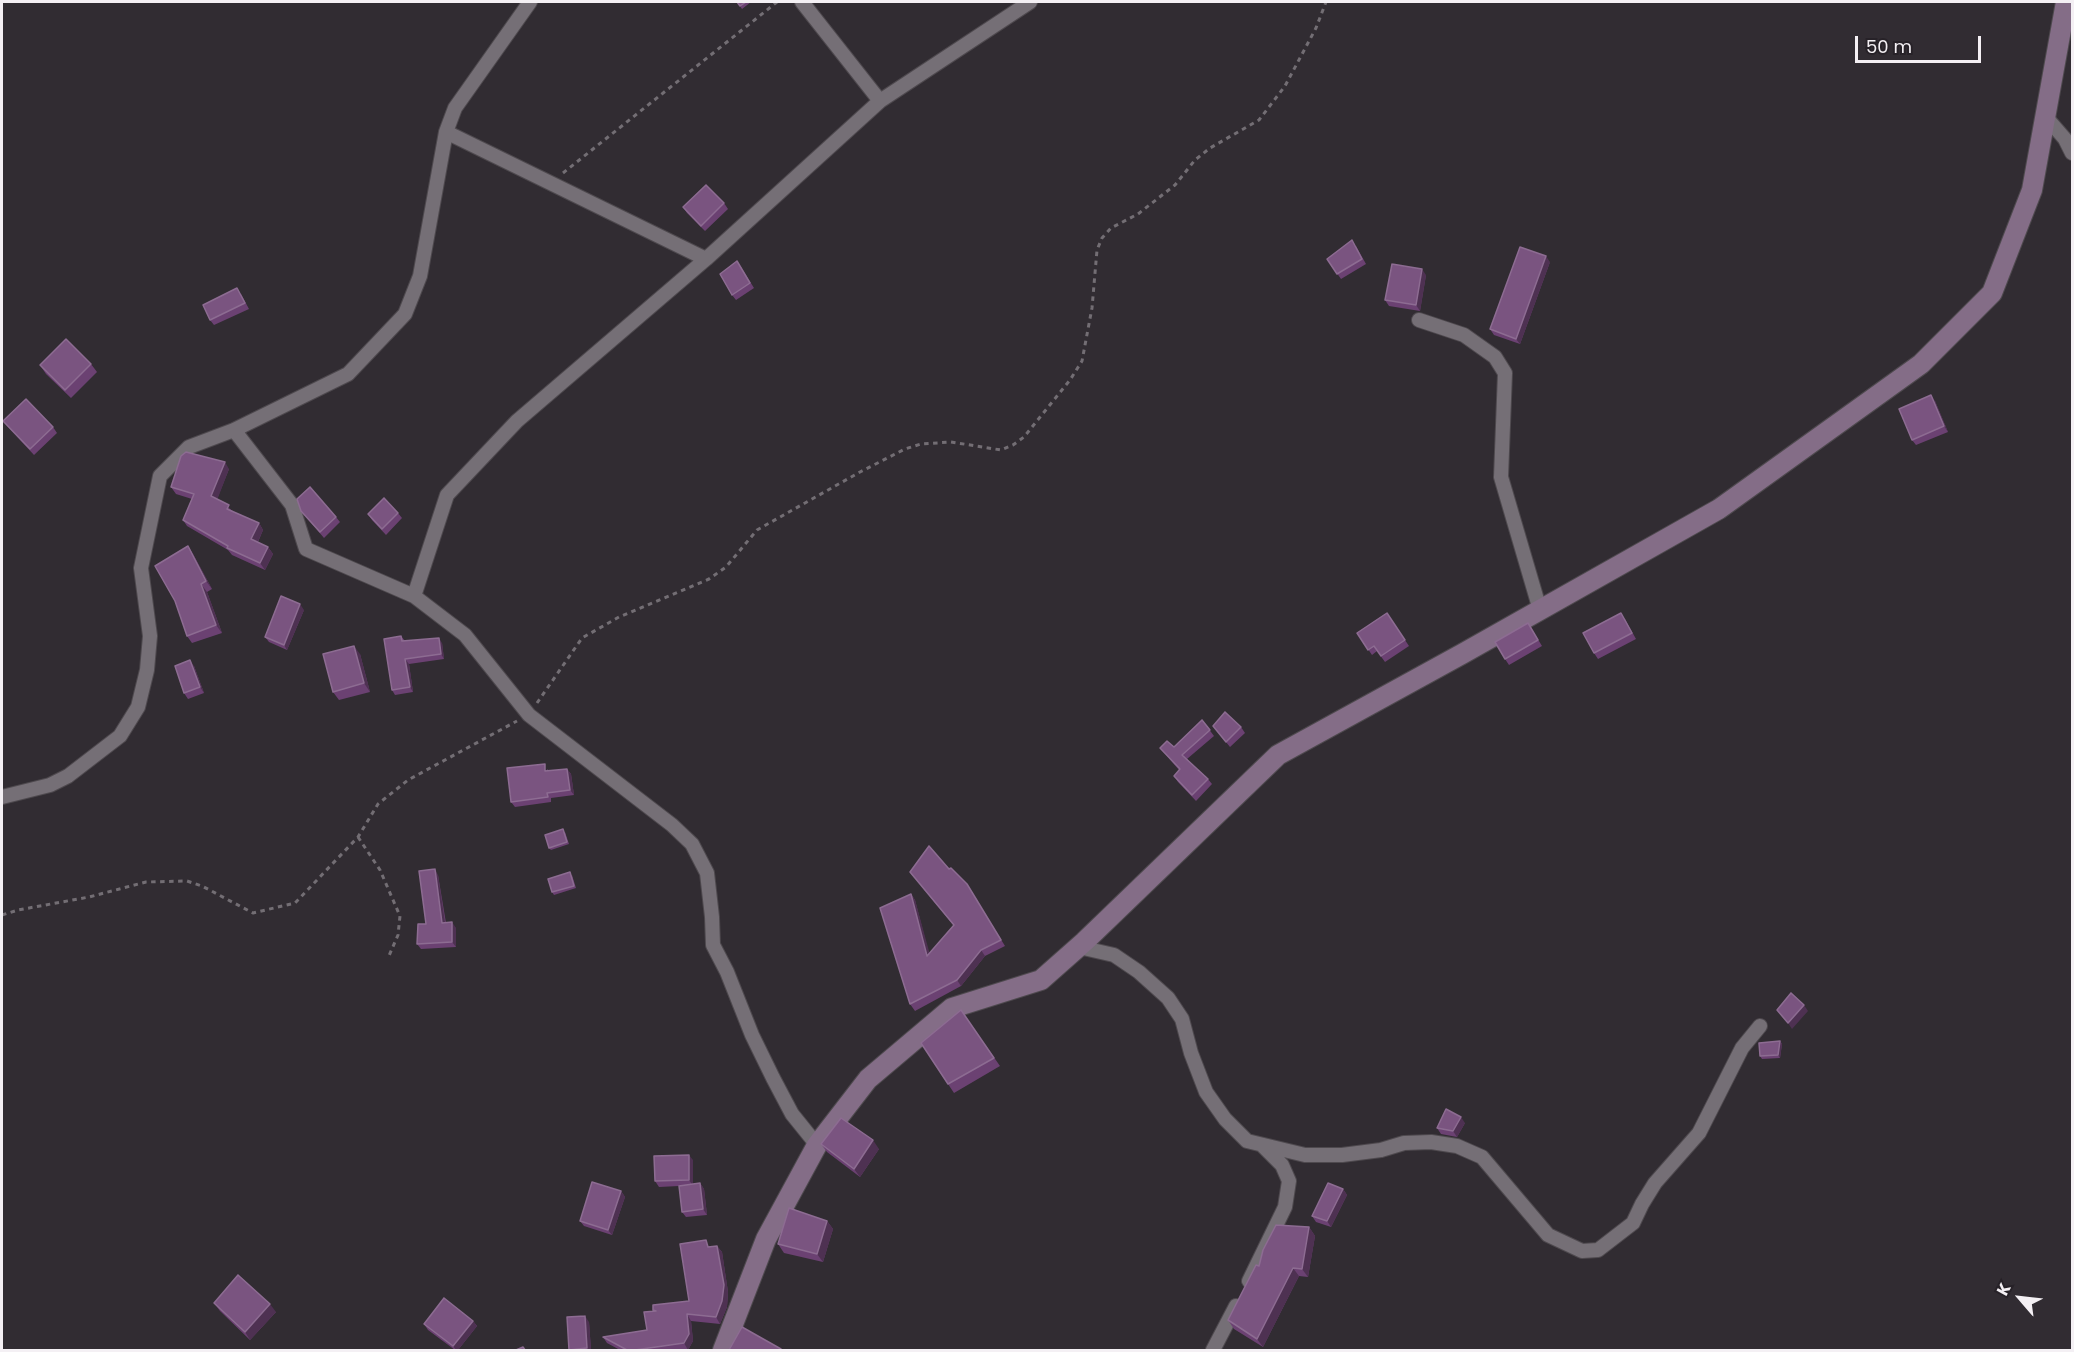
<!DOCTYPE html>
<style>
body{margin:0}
#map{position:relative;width:2074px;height:1352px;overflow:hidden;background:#312c32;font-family:Poppins,sans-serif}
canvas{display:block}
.frame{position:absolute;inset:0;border:3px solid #f4f0f4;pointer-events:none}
.north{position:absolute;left:1990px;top:1268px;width:60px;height:60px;-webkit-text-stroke:4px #272228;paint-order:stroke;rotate:298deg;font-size:16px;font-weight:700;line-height:24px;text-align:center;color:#f4f0f4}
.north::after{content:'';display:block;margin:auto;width:21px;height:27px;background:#f4f0f4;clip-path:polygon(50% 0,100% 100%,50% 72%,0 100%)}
.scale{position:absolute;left:1855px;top:36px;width:126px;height:27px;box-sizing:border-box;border:3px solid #f4f0f4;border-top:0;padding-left:8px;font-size:18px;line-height:21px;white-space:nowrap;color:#f4f0f4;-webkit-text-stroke:4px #272228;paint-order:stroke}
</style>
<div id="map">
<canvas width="2074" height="1352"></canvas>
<div class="frame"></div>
<div class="north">K</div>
<div class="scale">50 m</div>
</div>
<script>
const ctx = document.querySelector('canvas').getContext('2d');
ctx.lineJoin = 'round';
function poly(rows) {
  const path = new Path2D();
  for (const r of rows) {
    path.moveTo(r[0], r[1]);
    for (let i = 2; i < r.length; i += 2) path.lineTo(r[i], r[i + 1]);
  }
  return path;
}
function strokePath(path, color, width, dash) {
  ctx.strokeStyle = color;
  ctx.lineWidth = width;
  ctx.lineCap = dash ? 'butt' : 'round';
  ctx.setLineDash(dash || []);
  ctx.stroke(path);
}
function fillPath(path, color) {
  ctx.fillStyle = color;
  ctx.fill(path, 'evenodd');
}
const street = poly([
 [802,2,880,101],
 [2045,116,2065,139,2072,153],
 [446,132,706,259],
 [1419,320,1464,335,1495,357,1505,373,1501,477,1540,610],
 [234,430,292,505,306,549,414,596,465,635,529,715,672,825,692,844,707,873,712,917,713,945,727,972,752,1035,773,1078,792,1114,817,1145],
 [414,596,447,495,517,421,706,259,880,101,1030,2],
 [2,797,50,785,68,776,120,736,138,707,147,670,150,636,141,568,160,476,189,447,234,430,348,374,405,314,420,276,446,132,455,108,530,2],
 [1079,947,1114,955,1139,972,1168,998,1182,1019,1191,1053,1206,1092,1225,1119,1247,1141,1305,1155,1342,1155,1381,1150,1404,1143,1431,1142,1457,1146,1482,1157,1548,1235,1582,1251,1598,1250,1633,1223,1642,1204,1655,1183,1699,1133,1742,1048,1760,1026],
 [1249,1281,1285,1207,1289,1181,1282,1165,1262,1145],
 [1213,1350,1236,1306]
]);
const secondary = poly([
 [723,1350,766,1239,817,1145,868,1079,952,1008,1041,980,1084,942,1278,755,1462,654,1719,509,1921,364,1992,293,2032,190,2066,2]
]);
strokePath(street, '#4e494e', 16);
strokePath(secondary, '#4e494e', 22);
strokePath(poly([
 [563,173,777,2],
 [537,703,582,638,619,617,709,579,726,567,757,530,860,472,905,449,921,444,951,442,1001,450,1013,445,1024,437,1070,380,1082,361,1092,308,1097,250,1102,238,1111,228,1138,214,1175,185,1195,160,1210,148,1259,120,1285,86,1316,28,1326,2],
 [358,837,380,870,400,916,398,935,388,958],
 [2,915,18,910,89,897,146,882,187,881,202,886,253,913,295,903,358,837,378,804,408,780,517,721]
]), '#736e74', 3, [4.5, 4.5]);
strokePath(street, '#756f76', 14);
strokePath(secondary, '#846d87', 20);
fillPath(poly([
 [737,2,751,2,742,9],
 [724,203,728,209,705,231,687,213,683,207],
 [1356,246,1366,264,1341,279,1327,259],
 [1550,262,1520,344,1494,335,1490,329],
 [741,267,754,288,736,300,732,295],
 [1426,275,1420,311,1389,306,1385,300],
 [241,294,249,309,214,325,210,320],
 [91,364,97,372,71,398,46,374,40,365],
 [1935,401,1948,432,1916,445,1912,440],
 [3,421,53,427,57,433,34,455,7,426],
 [229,469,217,499,234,512,259,523,263,530,258,542,268,547,273,554,265,570,232,555,228,550,187,526,183,520,192,499,176,494,171,487],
 [301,511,336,517,340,522,324,538],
 [398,513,402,518,386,535,372,520,368,514],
 [188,546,193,554,212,589,207,592,222,633,192,643,187,636,175,601],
 [304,610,287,650,269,642,265,637],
 [1387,613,1409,646,1385,662,1377,651,1372,655,1357,633],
 [1625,619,1636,639,1598,659,1594,653],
 [1528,623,1542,646,1509,665,1505,659],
 [401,636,405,641,442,643,444,659,409,664,413,692,395,695,392,690],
 [360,654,370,692,339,700,333,692],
 [194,666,204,693,188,699,184,693],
 [1202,720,1214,736,1187,759,1208,779,1212,784,1196,801,1178,782,1174,776,1179,770,1160,748,1174,747],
 [1213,726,1241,727,1245,733,1230,747],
 [548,769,548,771,567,769,571,774,574,795,551,798,551,802,515,807,511,802],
 [565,832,569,844,551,850,549,848],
 [949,869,967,884,1005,946,985,956,961,986,915,1011,910,1004,911,894,915,900,929,954,954,926,910,872],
 [438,875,446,923,456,928,456,947,421,949,417,944,426,924],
 [572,875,576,888,554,895,552,892],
 [961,1010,1000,1066,954,1093,948,1084],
 [1780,1041,1782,1044,1780,1058,1762,1059,1760,1056],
 [1465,1123,1457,1137,1441,1134,1437,1128],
 [821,1144,879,1149,860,1177,827,1152],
 [693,1160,693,1184,700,1183,704,1189,707,1215,686,1217,682,1212,679,1186,659,1187,655,1181],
 [1343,1189,1347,1195,1331,1227,1316,1222,1312,1216],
 [621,1191,625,1197,612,1235,584,1226,580,1221],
 [827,1221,833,1229,823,1262,784,1253,778,1244],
 [1309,1227,1315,1236,1308,1277,1299,1276,1263,1347,1234,1329,1228,1320,1259,1266],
 [717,1246,722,1252,728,1292,727,1307,720,1324,691,1321,693,1341,688,1350,620,1350,607,1343,603,1337,647,1330,653,1311,689,1301,711,1247],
 [214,1303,276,1312,250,1340,220,1311],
 [473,1321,477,1326,458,1350,455,1350,428,1330,424,1324],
 [589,1322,591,1350,569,1350]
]), '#6b4172');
fillPath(poly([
 [1546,256,1550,262,1520,344,1516,339],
 [1422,269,1426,275,1420,311,1416,305],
 [1931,395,1935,401,1948,432,1944,426],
 [225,462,229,469,216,503,211,496],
 [259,523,263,530,256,546,251,539],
 [188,546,193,554,212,589,206,581],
 [268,547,273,554,265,570,260,563],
 [201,584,207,592,222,633,216,625],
 [300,604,304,610,287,650,284,645],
 [439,638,442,643,444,659,441,654],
 [354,646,360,654,370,692,364,683],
 [405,659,409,664,413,692,410,687],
 [190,660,194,666,204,693,200,687],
 [567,769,571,774,574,795,570,790],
 [435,869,438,875,446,929,442,923],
 [911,894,915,900,932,962,927,956],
 [452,922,456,928,456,947,452,942],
 [981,950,985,956,961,986,957,980],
 [1804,1005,1808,1011,1792,1029,1788,1023],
 [1780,1041,1782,1044,1780,1058,1778,1055],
 [1461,1117,1465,1123,1457,1137,1453,1131],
 [873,1140,879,1149,860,1177,854,1169],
 [689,1155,693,1160,693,1186,689,1180],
 [700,1183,704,1189,707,1215,703,1209],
 [1343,1189,1347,1195,1331,1227,1327,1221],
 [621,1191,625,1197,612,1235,608,1230],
 [827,1221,833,1229,823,1262,817,1254],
 [1309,1227,1315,1236,1308,1277,1302,1269],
 [717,1246,722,1252,728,1292,727,1307,720,1324,716,1317],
 [1293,1268,1299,1276,1263,1347,1257,1339],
 [270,1304,276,1312,250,1340,245,1332],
 [687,1314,691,1321,693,1341,688,1350,684,1343],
 [585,1316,589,1322,591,1350,588,1350,587,1348],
 [473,1321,477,1326,458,1350,456,1350,453,1346]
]), '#4e3152');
const building = poly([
 [737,2,746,2,740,6,737,2],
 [706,185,724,203,701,226,683,207,706,185],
 [1352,240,1362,259,1337,274,1327,259,1352,240],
 [1520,247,1546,256,1516,339,1490,329,1520,247],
 [737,261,750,283,732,295,720,274,737,261],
 [1392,264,1422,269,1416,305,1385,300,1392,264],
 [237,288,245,303,210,320,203,305,237,288],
 [66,339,91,364,65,390,40,365,66,339],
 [1931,395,1944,426,1912,440,1899,409,1931,395],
 [26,399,53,427,30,449,3,421,26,399],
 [186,452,225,462,211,496,229,505,227,509,259,523,251,539,268,547,260,563,227,548,228,546,183,520,194,494,171,487,181,456,186,452],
 [310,487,336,517,320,532,301,511,297,499,310,487],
 [384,498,398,513,382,529,368,514,384,498],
 [188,546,206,581,201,584,216,625,187,636,175,601,155,566,188,546],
 [281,596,300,604,284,645,265,637,281,596],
 [1387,613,1405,640,1381,656,1374,646,1368,650,1357,633,1387,613],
 [1621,613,1632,633,1594,653,1583,633,1621,613],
 [1528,623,1538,640,1505,659,1495,642,1528,623],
 [401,636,402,641,439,638,441,654,405,659,410,687,392,690,384,639,401,636],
 [354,646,364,683,333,692,323,654,354,646],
 [190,660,200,687,184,693,175,666,190,660],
 [1225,712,1241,727,1226,742,1213,726,1225,712],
 [1202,720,1210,730,1182,755,1208,779,1192,795,1174,776,1180,769,1160,748,1167,741,1174,747,1202,720],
 [545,764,545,771,567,769,570,790,547,793,548,797,511,802,507,768,545,764],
 [563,829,567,842,549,848,545,835,563,829],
 [929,846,949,869,951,868,967,884,1001,940,981,950,957,980,910,1004,880,908,911,894,927,956,954,925,910,872,929,846],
 [435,869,442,923,452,922,452,942,417,944,418,924,426,924,419,871,435,869],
 [570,872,574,886,552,892,548,879,570,872],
 [1791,993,1804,1005,1788,1023,1777,1010,1791,993],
 [961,1010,994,1058,948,1084,921,1043,961,1010],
 [1780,1041,1778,1055,1760,1056,1759,1043,1780,1041],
 [1446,1109,1461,1117,1453,1131,1437,1128,1446,1109],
 [841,1118,873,1140,854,1169,821,1144,841,1118],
 [689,1155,689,1180,655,1181,654,1156,689,1155],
 [592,1182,621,1191,608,1230,580,1221,592,1182],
 [700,1183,703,1209,682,1212,679,1186,700,1183],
 [1328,1183,1343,1189,1327,1221,1312,1216,1328,1183],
 [789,1208,827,1221,817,1254,778,1244,789,1208],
 [1276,1225,1309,1227,1302,1269,1293,1268,1257,1339,1228,1320,1256,1265,1259,1266,1263,1250,1276,1225],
 [706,1240,708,1247,717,1246,724,1285,722,1301,716,1317,687,1314,689,1334,684,1343,635,1350,627,1350,603,1337,647,1330,644,1312,656,1311,653,1310,653,1305,689,1301,680,1244,706,1240],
 [238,1275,270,1304,245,1332,214,1303,238,1275],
 [444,1298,473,1321,453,1346,424,1324,444,1298],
 [585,1316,587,1348,569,1350,567,1317,585,1316],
 [742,1327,781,1349,780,1350,729,1350,742,1327],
 [523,1347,525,1350,516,1350,523,1347]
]);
fillPath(building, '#7a5480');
strokePath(building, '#8d6c92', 1.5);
</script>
